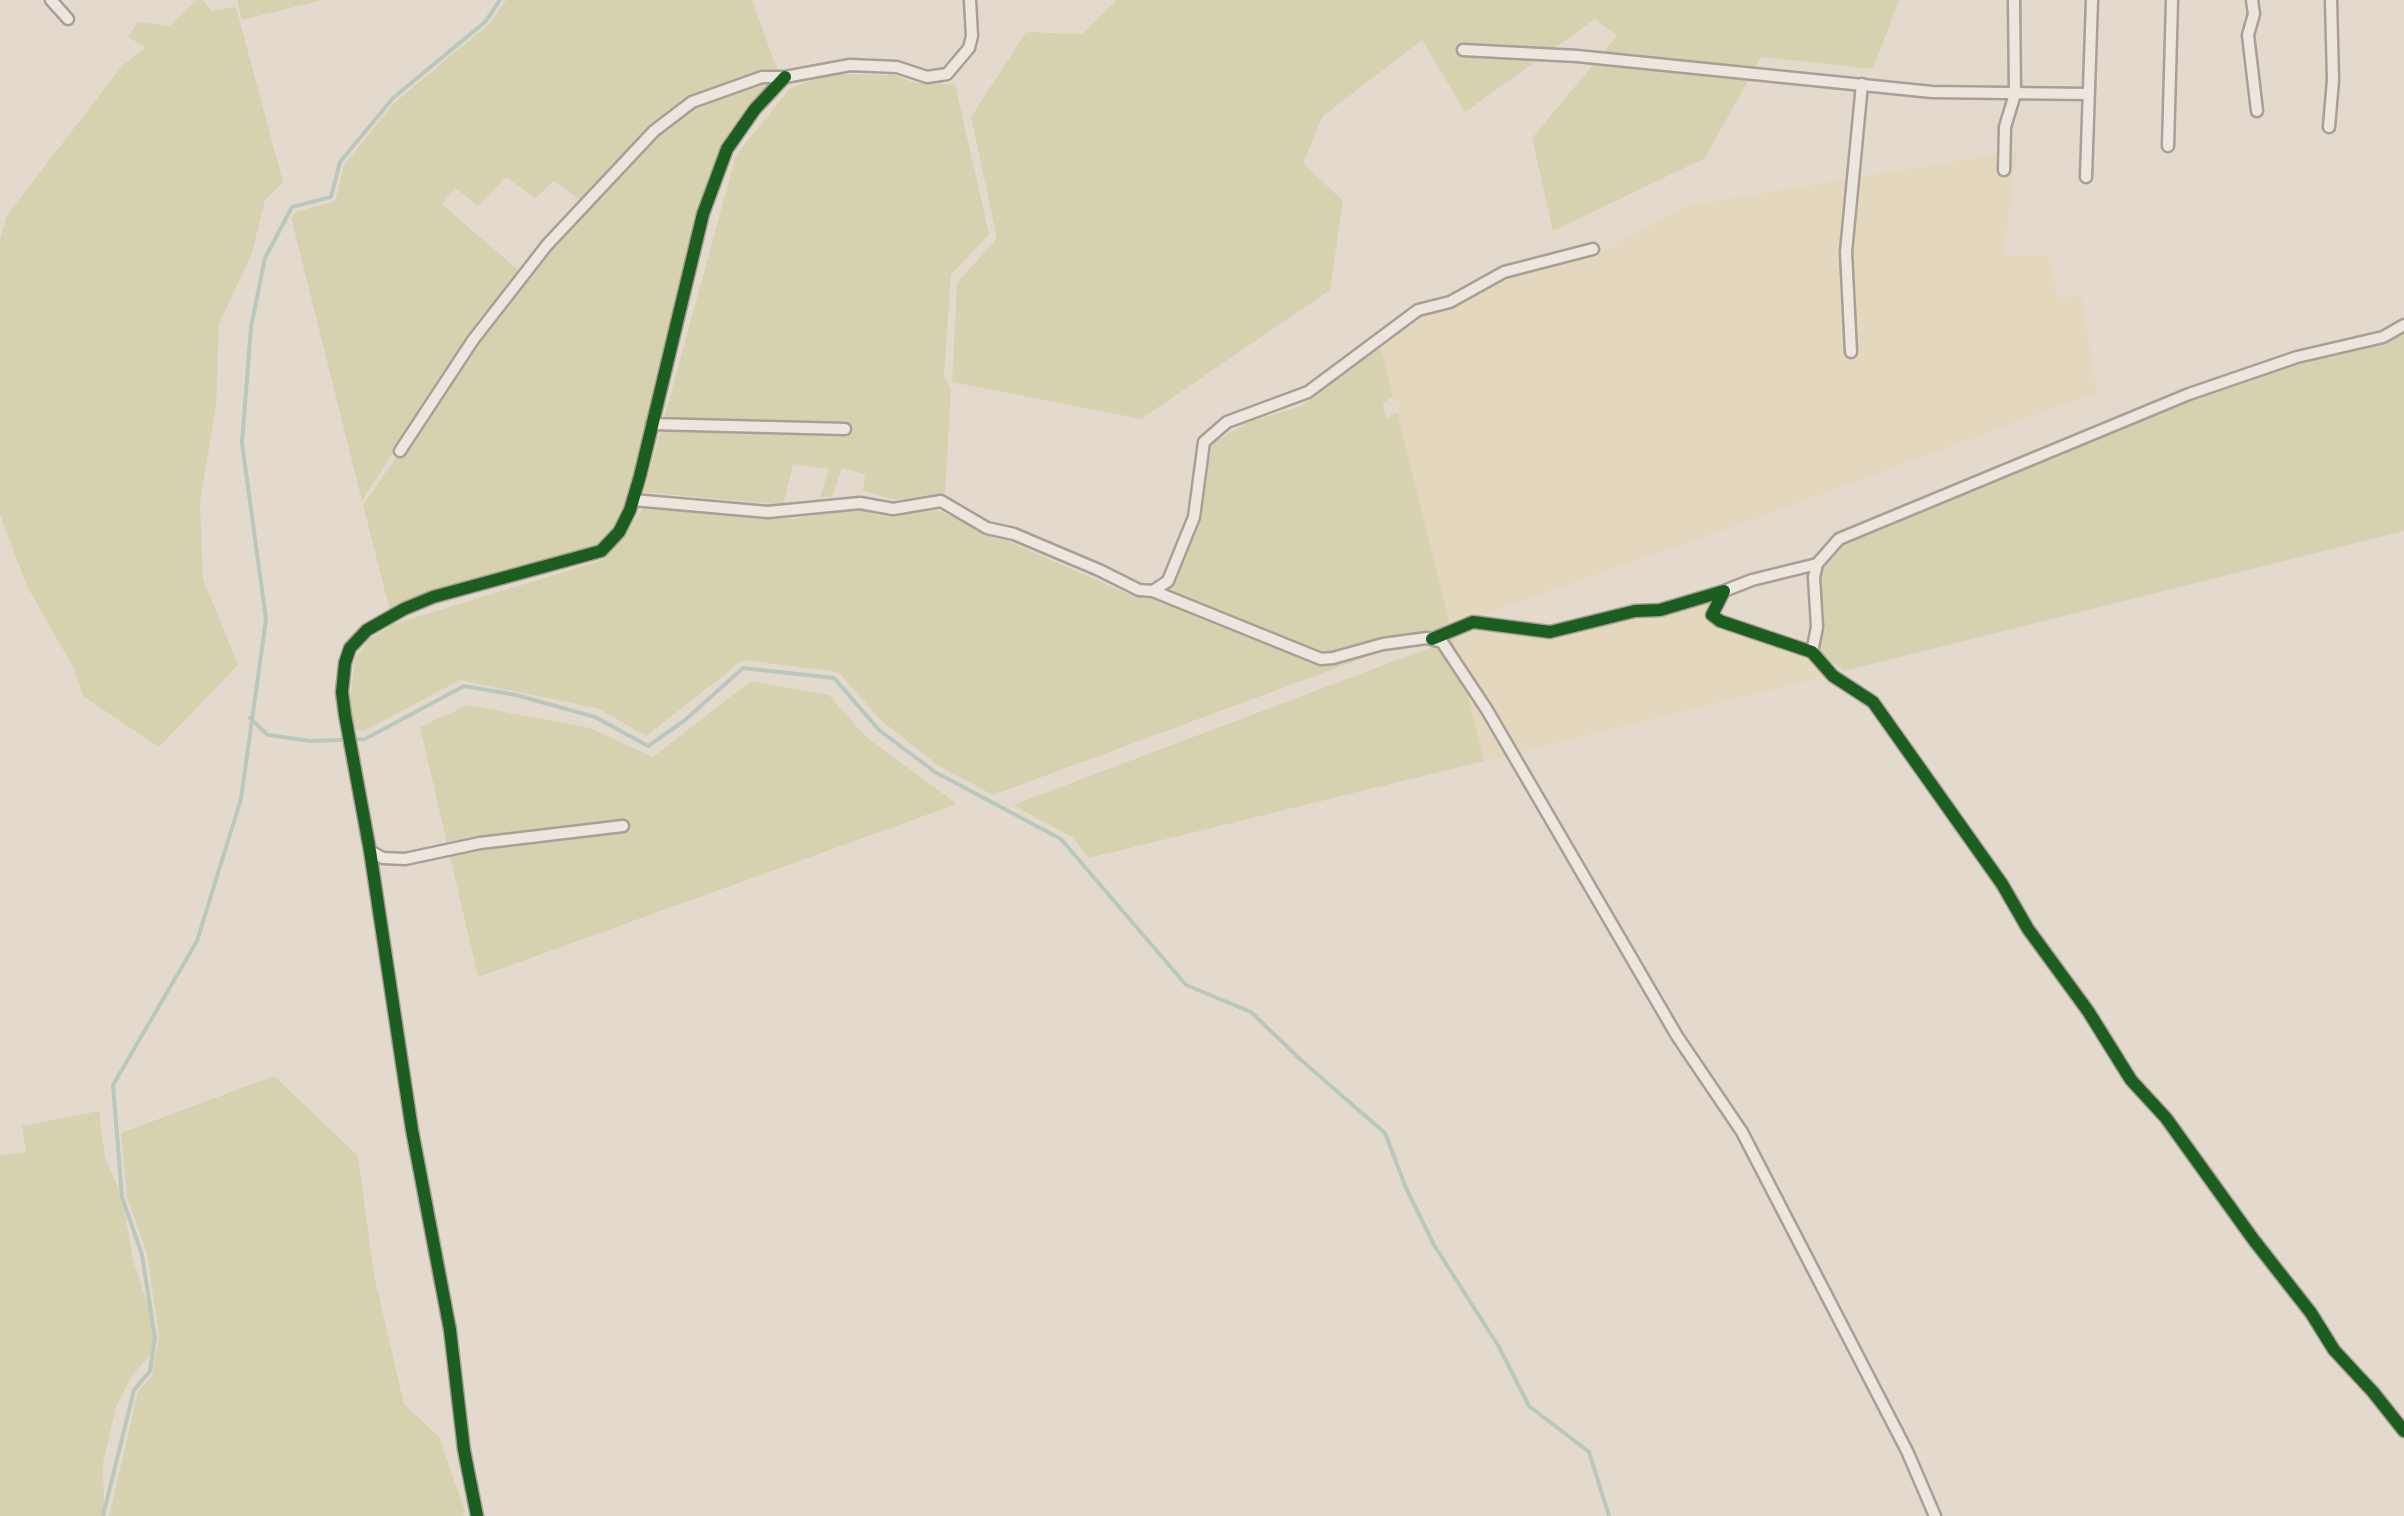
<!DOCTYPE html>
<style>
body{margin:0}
canvas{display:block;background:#e3dacd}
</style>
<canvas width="2404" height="1516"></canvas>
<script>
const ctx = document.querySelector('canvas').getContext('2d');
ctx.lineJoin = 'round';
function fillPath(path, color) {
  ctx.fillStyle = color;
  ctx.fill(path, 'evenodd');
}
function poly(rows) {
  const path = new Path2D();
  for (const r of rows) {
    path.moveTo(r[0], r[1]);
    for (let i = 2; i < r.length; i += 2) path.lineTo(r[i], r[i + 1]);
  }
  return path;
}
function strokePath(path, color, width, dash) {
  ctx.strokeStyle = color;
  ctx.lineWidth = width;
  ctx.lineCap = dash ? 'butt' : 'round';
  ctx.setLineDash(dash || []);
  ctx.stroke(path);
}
fillPath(poly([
 [2017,151,2003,256,2048,255,2058,298,2081,296,2097,392,1746,522,1450,626,1397,413,1400,403,1393,397,1379,342,1409,319,1449,308,1507,277,1598,254,1685,206],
 [1713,598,1708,616,1808,655,1831,675,1484,761,1453,639,1480,628,1550,638,1636,615,1661,615]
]), '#e3d7bd');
fillPath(poly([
 [197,0,203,0,212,11,236,7,283,182,265,200,252,253,219,324,216,407,200,502,203,579,238,665,159,747,83,696,74,669,28,588,0,515,0,240,7,215,122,66,146,48,128,37,138,22,169,26],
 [237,0,322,0,242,20],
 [506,0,752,0,778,72,760,73,721,85,688,99,582,201,554,181,535,198,506,177,478,206,455,188,442,204,519,271,468,336,362,501,291,217,296,212,335,201,344,165,393,104,491,22],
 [1117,0,1899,0,1873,69,1761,57,1705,158,1553,231,1532,138,1617,36,1595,19,1465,112,1422,40,1323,116,1303,163,1343,201,1330,290,1141,419,952,382,957,283,997,238,971,117,1026,32,1082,34],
 [825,74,896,75,915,83,955,84,989,234,951,275,944,376,951,389,945,493,896,500,863,491,865,474,842,468,832,497,820,497,829,469,793,464,783,505,644,492,736,155,790,89],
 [774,82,723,147,666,343,659,391,624,511,615,529,599,546,427,594,390,611,363,505,477,342,554,245,658,136,697,106,726,94],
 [2404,332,2404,531,1844,671,1818,651,1824,627,1821,570,1848,540,1894,524,2190,399,2294,363,2387,343],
 [1379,342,1393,397,1383,403,1386,418,1397,413,1450,626,993,795,939,766,883,722,838,672,743,660,646,736,599,709,460,680,364,731,353,729,349,709,355,658,371,638,394,624,603,560,643,509,795,519,856,507,884,516,937,510,1133,596,1164,599,1200,522,1212,444,1248,422,1302,406],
 [1453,639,1484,761,1089,858,1072,837,1013,805],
 [751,681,829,695,866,737,957,804,478,977,420,727,468,705,590,728,653,757],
 [274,1076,358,1156,374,1275,404,1404,439,1437,465,1511,463,1516,109,1516,138,1392,152,1375,159,1337,147,1254,127,1197,121,1133],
 [99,1111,105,1157,122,1197,133,1260,153,1321,153,1351,131,1377,116,1407,103,1463,104,1507,101,1516,0,1516,0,1155,26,1152,22,1126]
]), '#d6d2af');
strokePath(poly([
 [250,718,268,735,311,741,365,739,464,686,516,695,595,717,648,746,684,721,743,668,834,678,879,730,935,772,1061,839,1186,985,1251,1012,1301,1060,1385,1133,1406,1188,1434,1245,1499,1347,1529,1406,1589,1452,1609,1516],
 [103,1516,134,1390,150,1371,155,1338,142,1255,122,1197,113,1085,197,941,241,799,266,619,242,443,251,327,265,258,292,207,331,197,340,162,393,98,485,22,500,0]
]), '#b8c8bc', 4);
const minor = poly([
 [51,0,68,19],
 [2252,0,2254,14,2248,35,2257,111],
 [1463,50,1577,56,1932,92,2087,94],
 [2329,127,2333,80,2331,0],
 [2168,146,2172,0],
 [2004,170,2005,127,2015,94,2014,0],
 [2086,177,2092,0],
 [1851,352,1846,252,1862,84],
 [652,424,845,429],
 [400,451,473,340,547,245,654,131,692,102,762,77,785,77,850,65,897,67,927,77,947,74,969,48,972,36,970,0],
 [633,500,768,512,860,503,893,509,941,501,987,528,1014,534,1099,570,1139,590,1153,591,1168,581,1194,517,1204,442,1227,422,1308,392,1418,310,1450,302,1504,272,1593,249],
 [1153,591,1321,659,1333,658,1383,644,1427,638,1442,642,1487,710,1677,1036,1742,1132,1907,1451,1935,1516],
 [1724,591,1752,580,1817,564],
 [1432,639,1473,622,1550,632,1635,611,1660,610,1724,591,1712,615,1720,621,1812,652,1833,676,1873,702,2002,884,2028,929,2088,1011,2131,1080,2166,1118,2253,1239,2311,1313,2334,1350,2373,1392,2404,1431],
 [1812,652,1817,627,1814,577,1817,564,1839,539,2189,394,2297,357,2383,337,2404,325],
 [370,851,383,858,405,859,480,843,623,826],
 [477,1516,464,1450,450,1330,412,1130,370,851,345,715,342,692,345,663,350,648,367,630,404,609,433,597,601,551,619,532,630,510,640,476,703,214,727,149,755,109,785,77]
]);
strokePath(minor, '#a89f96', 15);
strokePath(minor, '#ece6de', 10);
strokePath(poly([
 [1432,639,1473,622,1550,632,1635,611,1660,610,1724,591,1712,615,1720,621,1812,652,1833,676,1873,702,2002,884,2028,929,2088,1011,2131,1080,2166,1118,2253,1239,2311,1313,2334,1350,2373,1392,2404,1431],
 [477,1516,464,1450,450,1330,412,1130,370,851,345,715,342,692,345,663,350,648,367,630,404,609,433,597,601,551,619,532,630,510,640,476,703,214,727,149,755,109,785,77]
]), '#1b5e20', 12);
</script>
